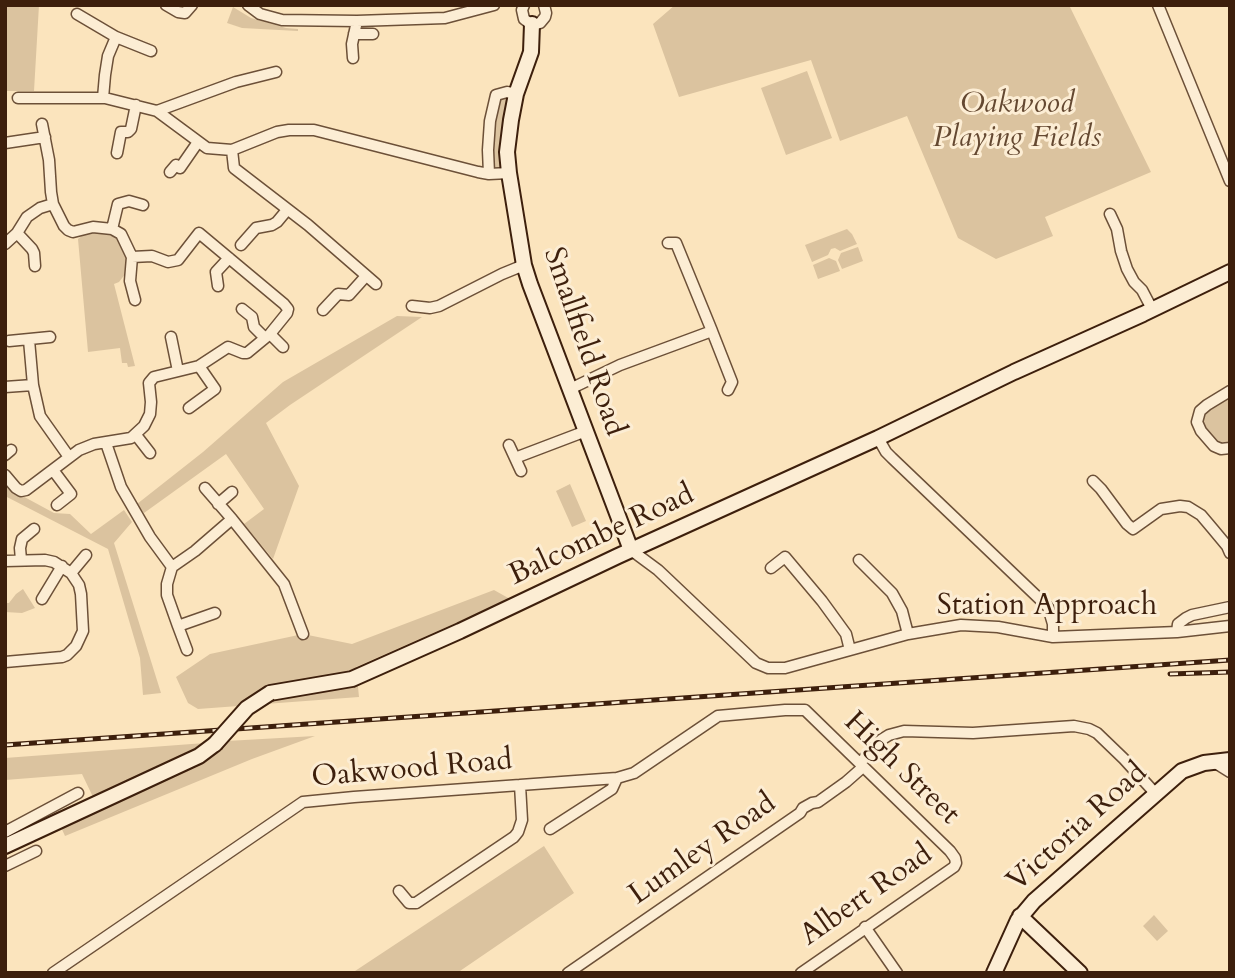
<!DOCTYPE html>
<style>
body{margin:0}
#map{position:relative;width:1235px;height:978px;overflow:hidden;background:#fbe4bd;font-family:Cardo,serif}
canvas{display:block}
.frame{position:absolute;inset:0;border:7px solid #3d1f0c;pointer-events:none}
</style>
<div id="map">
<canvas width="1235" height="978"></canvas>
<div class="frame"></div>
</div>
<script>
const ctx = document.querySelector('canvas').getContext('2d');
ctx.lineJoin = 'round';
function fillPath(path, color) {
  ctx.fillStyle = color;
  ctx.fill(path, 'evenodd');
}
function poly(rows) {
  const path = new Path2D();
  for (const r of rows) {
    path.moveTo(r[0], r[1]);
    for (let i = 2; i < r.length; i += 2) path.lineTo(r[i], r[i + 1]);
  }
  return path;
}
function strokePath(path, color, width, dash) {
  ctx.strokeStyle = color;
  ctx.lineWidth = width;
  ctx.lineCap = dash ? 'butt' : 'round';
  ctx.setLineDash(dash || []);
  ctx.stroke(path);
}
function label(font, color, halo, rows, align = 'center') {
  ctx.font = font + ' Cardo,serif';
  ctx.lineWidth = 6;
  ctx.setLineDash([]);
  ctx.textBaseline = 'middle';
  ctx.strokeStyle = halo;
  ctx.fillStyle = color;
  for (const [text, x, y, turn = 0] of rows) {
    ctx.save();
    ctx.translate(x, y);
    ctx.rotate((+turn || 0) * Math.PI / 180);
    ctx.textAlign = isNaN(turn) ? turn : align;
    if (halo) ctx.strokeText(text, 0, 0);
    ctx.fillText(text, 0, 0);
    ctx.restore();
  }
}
fillPath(poly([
 [6,5,39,5,34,91,5,91],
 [675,5,1069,5,1151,172,1045,217,1053,236,996,259,958,238,907,116,840,141,811,60,679,97,653,24],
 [233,7,251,18,286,28,298,29,298,31,242,28,227,23],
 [807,71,832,138,786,155,761,88],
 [507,97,508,100,501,135,502,168,494,168,493,132,498,98],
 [847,229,852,234,857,244,840,251,835,248,831,249,828,255,812,262,805,245],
 [100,232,117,236,127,257,126,273,119,282,114,284,135,366,128,367,127,363,122,363,120,348,88,352,78,239,84,234],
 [858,247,863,261,842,269,838,260,841,253],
 [829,258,836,261,840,271,818,279,813,265],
 [397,316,422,317,290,405,266,423,299,486,273,559,244,524,264,509,226,454,144,513,137,504,203,452,283,382],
 [1230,394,1230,444,1222,444,1217,442,1201,424,1201,414],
 [5,482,17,493,54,513,70,514,91,534,124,510,132,522,114,543,161,693,143,695,140,658,108,549,5,496],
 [570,484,586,521,572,527,556,491],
 [23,589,35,608,22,613,5,612,5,603,9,603,16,594],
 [494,590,510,599,356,667,359,697,198,709,188,703,176,677,210,654,303,634,352,644],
 [315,736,252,759,65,836,60,825,227,741],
 [205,743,158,767,93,797,82,774,5,780,5,758],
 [544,846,574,893,457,973,352,973],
 [1154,915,1168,931,1157,941,1143,926]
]), '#dbc39f');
const street = poly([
 [166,5,178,12,185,13,192,5],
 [248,5,260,14,282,20,357,21,445,18,494,5],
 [524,5,522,10,524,19,528,22,536,24,540,23,545,17,546,13,544,5],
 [1158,5,1230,181],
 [77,14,116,37,151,51],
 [354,34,373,34],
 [353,58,352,44,357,21],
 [18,98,105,98,157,111,207,148,232,150,234,168,308,225,376,284],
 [103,98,105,75,108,56,116,37],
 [157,111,236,82,276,72],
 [42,124,49,160,51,192,53,204,64,226,68,230,73,232,93,227,112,229,121,234,132,257,130,281,135,300],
 [5,143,45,137],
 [232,150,277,132,289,130,314,130,478,172,489,174,509,173],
 [117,153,121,132,128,132,131,129,136,105],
 [170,172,176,165,180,168,198,142],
 [489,174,488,150,490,121,496,95,507,92,516,94],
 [1110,214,1117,229,1121,251,1127,269,1134,282,1142,290,1152,309],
 [112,229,118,204,129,201,143,205],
 [17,233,32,249,34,253,35,266],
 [5,244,17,233,27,217,40,208,53,204],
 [241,245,256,228,272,225,277,222,287,210],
 [218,286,216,272,229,258],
 [412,306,430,308,439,306,502,274,524,265],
 [242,309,252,317,254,327,265,338],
 [323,310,338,294,349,295,366,276],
 [712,331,732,382,728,390],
 [270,334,283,347],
 [171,337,178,371],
 [29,340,33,385,40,416,69,457],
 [9,341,50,337],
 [5,387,33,385],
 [570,389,620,365,712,331,676,243,668,243],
 [1230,391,1207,405,1200,411,1197,422,1201,431,1214,446,1221,449,1230,448],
 [189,408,215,389,199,366],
 [136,435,150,453],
 [878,438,886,452,892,458,1048,607,1053,624,1053,637],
 [106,443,121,487,150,537,172,567],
 [509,445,521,471],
 [5,455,11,450],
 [515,458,586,431],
 [53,470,71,494,57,505],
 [5,475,16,488,21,491,26,490,79,450,94,444,131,438,144,426,150,414,151,402,149,383,154,377,199,366,228,347,243,353,247,353,270,334,287,313,288,309,284,304,199,233,178,260,168,262,152,256,132,257],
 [1093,481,1101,489,1127,524,1133,529,1161,509,1180,506,1188,507,1201,515,1212,528,1227,546,1230,553],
 [205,488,232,519],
 [218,504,232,492],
 [631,550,658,570,756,663,768,668,785,668,908,634,961,625,998,627,1053,637,1177,632,1230,626],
 [21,560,20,548,22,539,34,529],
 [859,560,892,593,902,611,908,634],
 [5,561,45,560,54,562,71,573,79,585,81,594,83,631,76,646,67,655,62,657,5,662],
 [172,567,195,551,232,519,284,584,303,634],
 [172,567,167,584,167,595,178,626,215,613],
 [771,568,785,557,822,601,846,634,850,650],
 [71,573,86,555],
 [42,599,62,566],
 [178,626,187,650],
 [1177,632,1178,624,1186,618,1192,615,1230,607],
 [1214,762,1230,772],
 [860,763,881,740,889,735,904,731,973,733,1074,726,1089,729,1097,733,1124,759,1155,793],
 [550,829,612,789,617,778,634,773,718,716,785,710,805,710,950,851,955,858,956,863,954,867,801,973],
 [5,832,78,793],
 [5,866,36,851],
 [399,891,409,903,416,903,514,837,518,832,522,820,520,785],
 [865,927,897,973],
 [53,973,303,802,354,797,617,778],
 [568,973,800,813,803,808,812,803,818,802,846,782,863,767]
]);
const secondary = poly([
 [532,24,531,52,516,94,511,120,507,152,509,173,524,265,530,284,631,550],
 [270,693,352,679,460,631,618,556,878,438,1014,372,1143,314,1230,272],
 [5,846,199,756,215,744],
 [1020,916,1080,973],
 [994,973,1018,920,1034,901,1182,771,1204,763,1230,760]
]);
strokePath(street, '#6c5038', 13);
strokePath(secondary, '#3d1f0c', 18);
strokePath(street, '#fcedd4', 10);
strokePath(secondary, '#fcedd4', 14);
const rail = poly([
 [1170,674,1230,672],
 [5,745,1230,660]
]);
strokePath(rail, '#3d1f0c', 5);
strokePath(rail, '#fcedd4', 2.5, [8]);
const secondaryBridge = poly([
 [215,744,247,708,270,693]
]);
strokePath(secondaryBridge, '#3d1f0c', 18, []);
strokePath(secondaryBridge, '#fcedd4', 14);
label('italic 30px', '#644831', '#fcedd4', [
 ["Oakwood",1017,105],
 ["Playing Fields",1017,139]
]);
label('30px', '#3d1f0c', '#fcedd4', [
 ["Smallfield Road",583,342,71],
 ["Balcombe Road",602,536,-25],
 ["Station Approach",1047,607],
 ["High Street",901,769,44],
 ["Oakwood Road",412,770,-5],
 ["Victoria Road",1078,828,-42],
 ["Lumley Road",703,850,-35],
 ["Albert Road",867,896,-35]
]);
</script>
